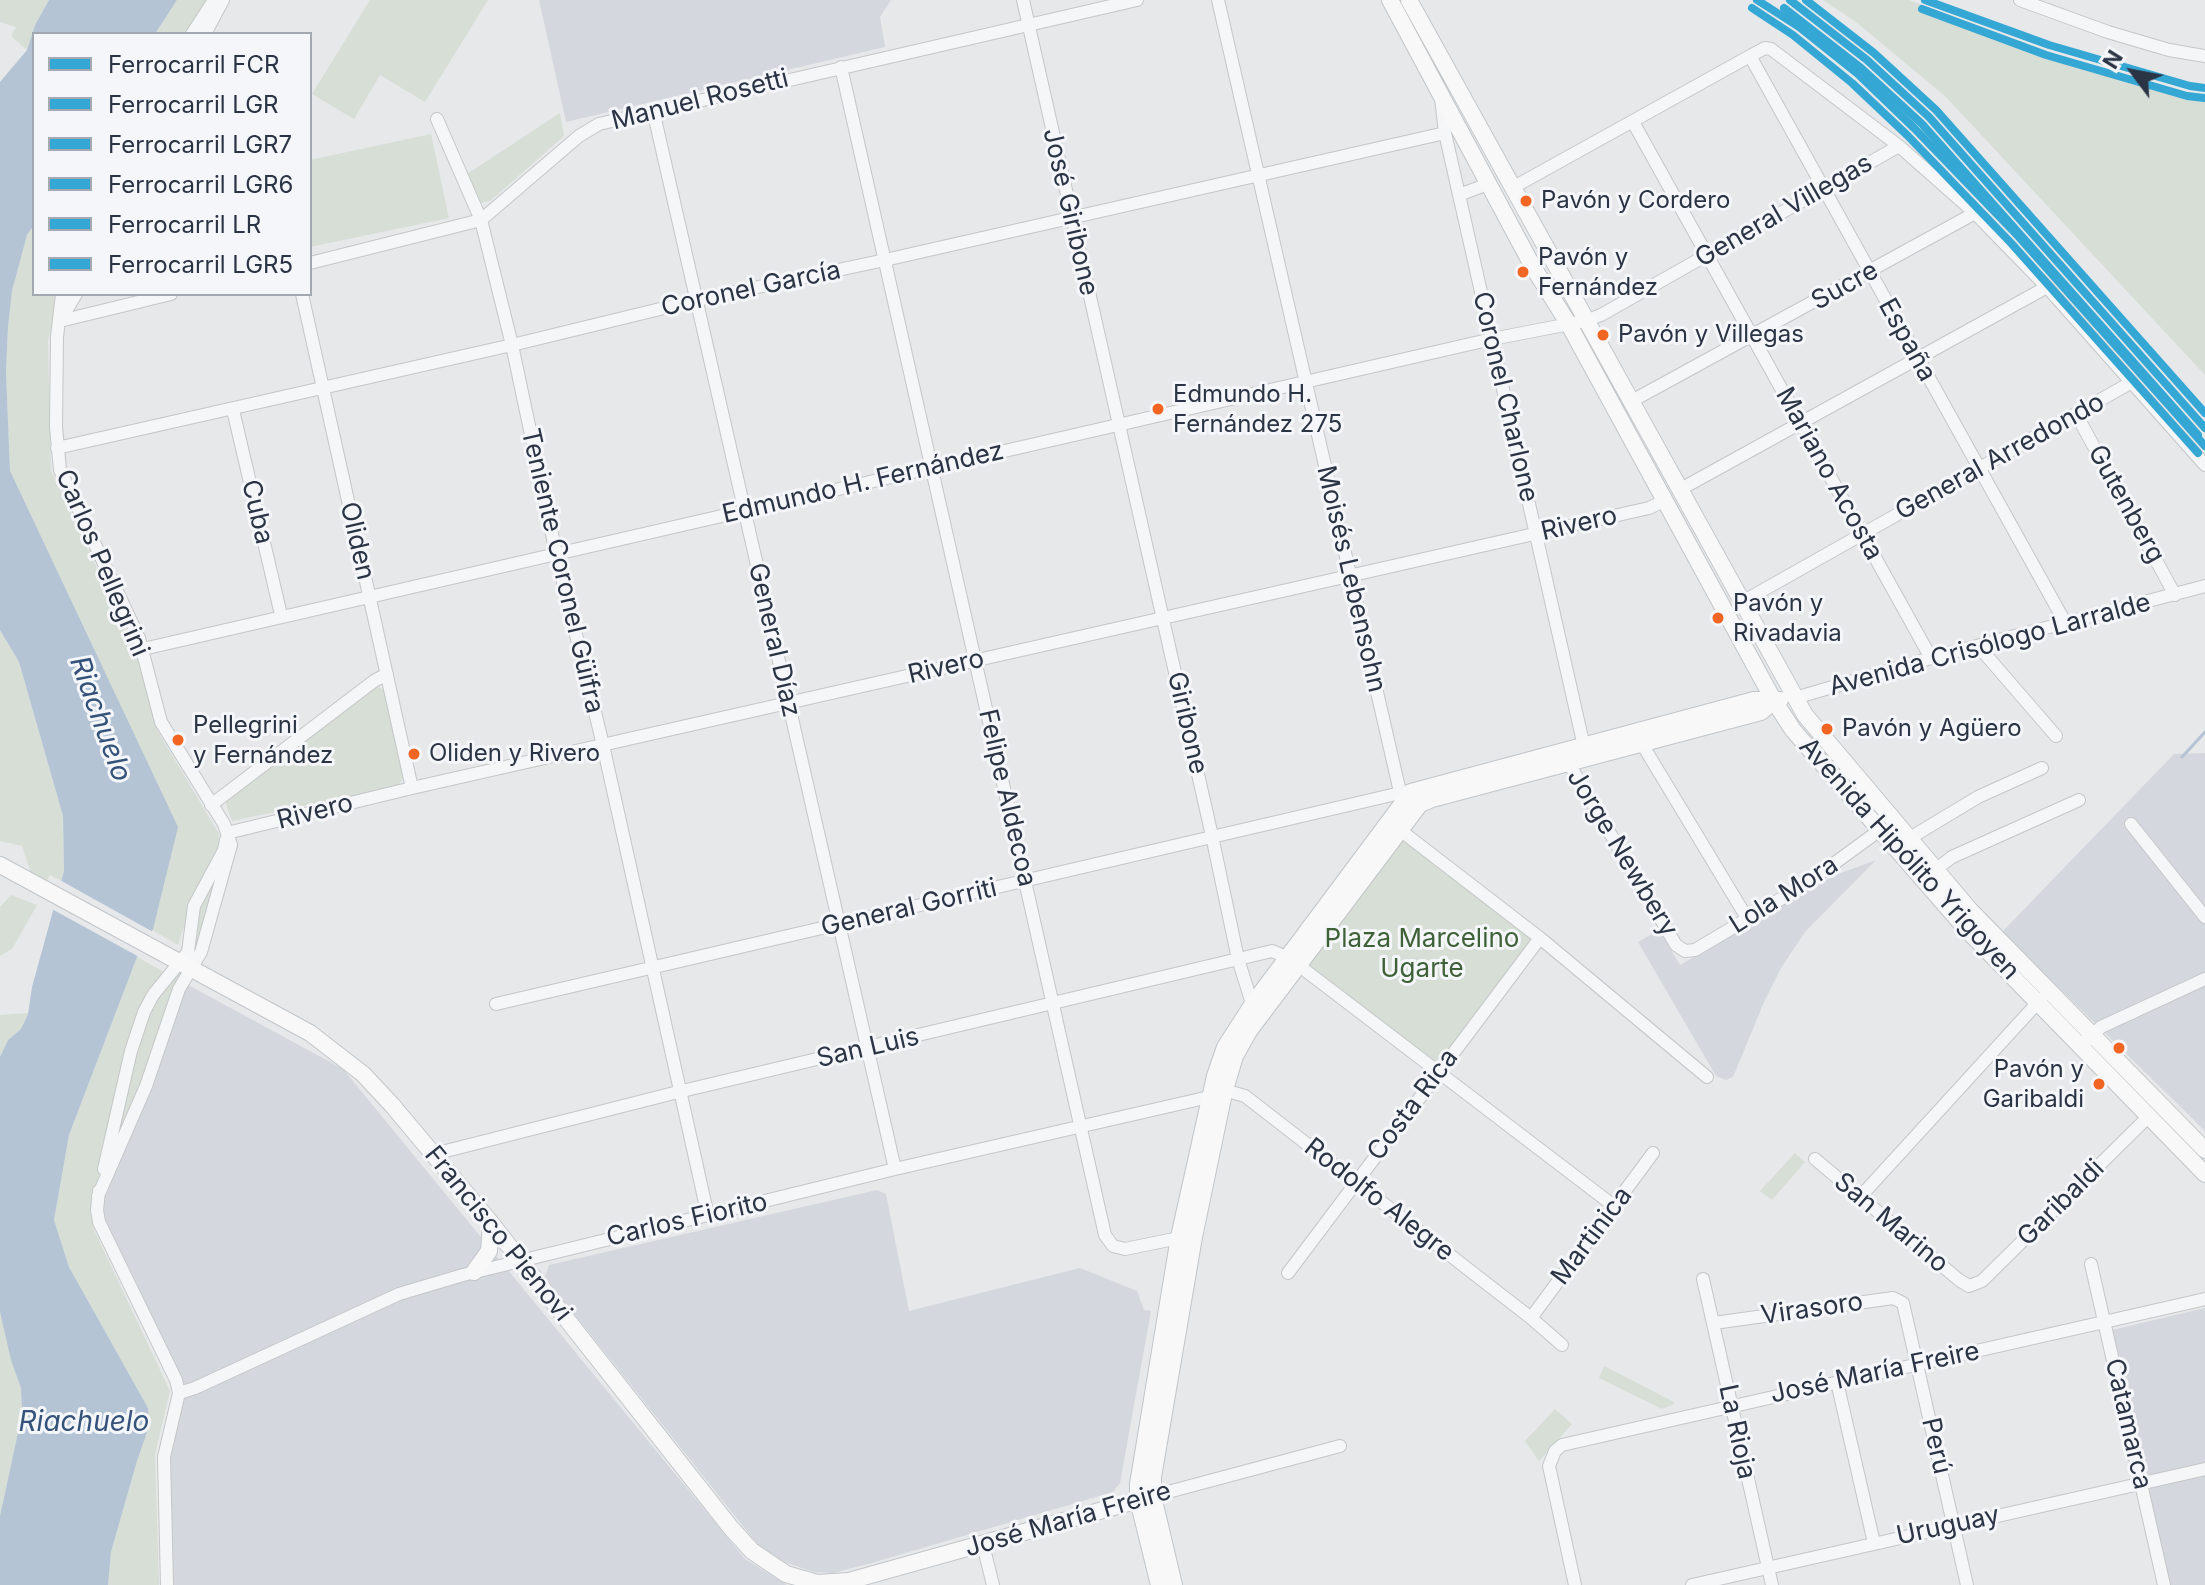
<!DOCTYPE html>
<meta charset="utf-8">
<style>
body{margin:0}
#map{position:relative;width:2205px;height:1585px;overflow:hidden;background:#e6e8ea;font-family:Inter,sans-serif}
canvas{display:block}
.legend{position:absolute;left:32px;top:32px;width:280px;height:264px;box-sizing:border-box;background:#f4f6f9;border:2px solid #a4a8b1;margin:0;padding:10px 14px;list-style:none;font-size:24px;color:#2b3445}
.legend li{display:flex;align-items:center;gap:16px;height:40px}
.legend b{width:40px;border:2px solid #a4a8b1}
.north{position:absolute;left:2093px;top:32px;width:80px;height:80px;-webkit-text-stroke:6px #f4f6f9;paint-order:stroke;rotate:302deg;font-size:22px;font-weight:700;line-height:32px;text-align:center;color:#2b3445}
.north::after{content:'';display:block;margin:auto;width:28px;height:36px;background:#2b3445;clip-path:polygon(50% 0,100% 100%,50% 72%,0 100%)}
</style>
<div id="map">
<canvas width="2205" height="1585"></canvas>
<ul class="legend">
<li><b style="height:10px;background:#35a7d4"></b>Ferrocarril FCR</li>
<li><b style="height:10px;background:#35a7d4"></b>Ferrocarril LGR</li>
<li><b style="height:10px;background:#35a7d4"></b>Ferrocarril LGR7</li>
<li><b style="height:10px;background:#35a7d4"></b>Ferrocarril LGR6</li>
<li><b style="height:10px;background:#35a7d4"></b>Ferrocarril LR</li>
<li><b style="height:10px;background:#35a7d4"></b>Ferrocarril LGR5</li>
</ul>
<div class="north">N</div>
</div>
<script>
const ctx = document.querySelector('canvas').getContext('2d');
ctx.lineJoin = 'round';
function fillPath(path, color) {
  ctx.fillStyle = color;
  ctx.fill(path, 'evenodd');
}
function poly(rows) {
  const path = new Path2D();
  for (const r of rows) {
    path.moveTo(r[0], r[1]);
    for (let i = 2; i < r.length; i += 2) path.lineTo(r[i], r[i + 1]);
  }
  return path;
}
function strokePath(path, color, width, dash) {
  ctx.strokeStyle = color;
  ctx.lineWidth = width;
  ctx.lineCap = dash ? 'butt' : 'round';
  ctx.setLineDash(dash || []);
  ctx.stroke(path);
}
function label(font, color, halo, rows, align = 'center') {
  ctx.font = font + ' Inter,sans-serif';
  ctx.lineWidth = 6;
  ctx.setLineDash([]);
  ctx.textBaseline = 'middle';
  ctx.strokeStyle = halo;
  ctx.fillStyle = color;
  for (const [text, x, y, turn = 0] of rows) {
    ctx.save();
    ctx.translate(x, y);
    ctx.rotate((+turn || 0) * Math.PI / 180);
    ctx.textAlign = isNaN(turn) ? turn : align;
    if (halo) ctx.strokeText(text, 0, 0);
    ctx.fillText(text, 0, 0);
    ctx.restore();
  }
}
fillPath(poly([
 [539,0,891,0,880,17,885,47,566,122],
 [2205,753,2205,1131,2002,932,2174,754],
 [1876,860,1805,932,1781,968,1764,1002,1733,1077,1726,1080,1716,1076,1638,942,1659,930,1680,965,1833,876],
 [166,973,343,1069,745,1559,787,1585,170,1585,170,1555,158,1455,173,1400,173,1388,93,1208,103,1164],
 [877,1190,886,1194,909,1311,1080,1268,1137,1291,1144,1310,1151,1311,1120,1483,1113,1492,868,1564,833,1573,814,1572,784,1562,758,1545,545,1277,549,1265],
 [2205,1308,2205,1585,2168,1585,2108,1331]
]), '#d4d7dd');
fillPath(poly([
 [0,0,49,0,35,25,27,50,11,36,16,27,0,22],
 [177,0,211,0,188,34,155,34],
 [370,0,488,0,425,102,380,75,354,119,312,94],
 [1823,0,1909,0,2123,79,2205,97,2205,375,1945,96,1856,22],
 [560,113,564,136,490,201,481,203,467,174],
 [431,134,449,218,310,247,310,160],
 [34,225,34,294,59,294,48,341,51,471,136,650,157,730,219,834,220,843,193,899,178,945,152,930,10,471,6,372,8,327,12,291,27,235],
 [0,630,19,662,63,816,64,871,61,881,50,875,46,882,31,873,22,846,0,841],
 [379,687,385,690,403,777,399,786,232,821,225,801,371,689],
 [1400,830,1540,938,1439,1071,1299,966],
 [220,859,213,909,98,1196,144,1012,176,970,191,926],
 [11,895,37,905,12,949,0,956,0,907],
 [137,957,166,973,130,1045,90,1212,94,1230,170,1391,155,1454,159,1585,108,1585,111,1552,137,1461,149,1428,148,1408,69,1267,54,1220,69,1135],
 [28,1013,21,1029,8,1040,0,1057,0,1015],
 [1795,1153,1805,1162,1772,1200,1760,1191],
 [0,1313,21,1388,22,1414,0,1516],
 [1604,1366,1674,1402,1674,1404,1662,1409,1599,1378],
 [1555,1409,1572,1424,1539,1461,1525,1441]
]), '#d6ded6');
fillPath(poly([
 [49,0,177,0,155,34,34,34,34,225,27,235,12,291,8,327,6,372,10,471,178,827,153,929,137,957,69,1135,54,1220,69,1267,148,1408,149,1427,137,1461,111,1552,108,1585,0,1585,0,1516,22,1414,21,1388,11,1360,0,1312,0,1057,8,1040,21,1029,28,1014,32,987,64,871,63,816,19,662,0,630,0,82,27,50,35,25]
]), '#b4c4d5');
fillPath(poly([
 [58,879,155,933,141,958,50,908]
]), '#e6e8ea');
strokePath(poly([
 [2182,757,2205,732]
]), '#b4c4d5', 3);
const minor = poly([
 [1023,0,1212,836,1238,959,1254,1010],
 [1218,0,1403,805],
 [2020,0,2108,32,2169,50,2205,56],
 [192,34,214,0],
 [205,34,223,0],
 [1750,56,2066,624],
 [841,67,1105,1235,1113,1246,1125,1249,1184,1237],
 [1441,98,1445,133,1585,751],
 [653,110,895,1169],
 [437,119,481,220,512,345,556,553,603,745,708,1216],
 [1633,122,1931,658],
 [1512,188,1750,56,1765,48,1771,49,1899,146,1975,213,2047,287,2205,465],
 [1459,195,1488,184],
 [310,263,481,220,579,136,599,124,1137,0],
 [62,294,57,337,56,427,60,470,139,638,161,722,224,824,231,845,201,952,179,989,146,1086,98,1196],
 [302,294,412,788],
 [60,321,171,294],
 [60,321,76,294],
 [1630,402,1975,213],
 [233,410,281,615],
 [2076,414,2175,595],
 [57,448,512,345,697,300,885,260,1445,133],
 [1679,490,2047,287],
 [1742,602,2132,382],
 [1979,647,2056,736],
 [143,649,1492,339,1585,321,1601,315,1899,146],
 [1795,698,1931,658,2205,586],
 [1642,744,1747,918],
 [1565,757,1676,945,1685,951,1695,950,1806,884,1880,830],
 [211,805,374,681,387,674],
 [1401,824,1400,830,1540,938,1707,1077],
 [2131,824,2205,917],
 [227,833,412,788,1649,508,1666,500],
 [1895,847,1978,797,2042,768],
 [1935,870,1952,857,2079,800],
 [496,1004,1409,791],
 [2086,1041,2101,1027,2205,979],
 [434,1154,678,1092,1272,951,1289,958,1614,1206],
 [1815,1159,1959,1280,1969,1286,1982,1281,2149,1116],
 [104,1169,131,1051,144,1012,153,995,188,952,194,906,224,850,226,840],
 [99,1191,97,1210,99,1222,176,1380,179,1393,164,1457,167,1585],
 [1860,1197,2041,999],
 [2091,1264,2164,1585],
 [1288,1273,1540,938],
 [1703,1279,1772,1585],
 [1531,1318,1653,1153],
 [1714,1323,1893,1298,1903,1303,1967,1585],
 [1837,1382,1874,1543],
 [179,1393,195,1388,399,1294,463,1275,895,1169,1231,1092,1245,1096,1531,1318,1562,1345],
 [1153,1496,1340,1446],
 [983,1545,993,1585],
 [1575,1585,1549,1466,1555,1451,1562,1445,2205,1299],
 [1692,1585,2205,1469]
]);
const major = poly([
 [1390,0,1533,267,1568,323,1774,701,1793,730,1967,930,2205,1174],
 [1409,0,1805,715,1969,909,2205,1150],
 [0,865,310,1033,363,1074,392,1105,491,1223,731,1528,752,1551,786,1574,817,1583,849,1581,1153,1496],
 [474,1272,489,1251,491,1223],
 [1159,1585,1138,1500,1138,1484,1179,1237,1215,1076,1225,1047,1252,1005,1411,792,1754,700,1780,700],
 [1174,1585,1153,1496,1153,1477,1194,1237,1224,1093,1235,1056,1249,1031,1420,804,1432,799,1761,712,1774,701]
]);
strokePath(minor, '#c4c6c8', 14);
strokePath(major, '#c2c5c8', 18);
strokePath(minor, '#f5f6f7', 12);
strokePath(major, '#f8f8f8', 16);
strokePath(poly([
 [1790,0,1867,60,1929,117,2205,428]
]), '#35a7d4', 8);
strokePath(poly([
 [1784,8,1861,68,1922,124,2198,435],
 [1922,9,2046,55,2187,96,2204,98]
]), '#35a7d4', 8);
strokePath(poly([
 [1757,0,1799,27,1859,75,1914,128,2018,236,2205,446]
]), '#35a7d4', 8);
strokePath(poly([
 [1752,8,1793,35,1852,83,1907,135,2011,243,2198,453]
]), '#35a7d4', 8);
strokePath(poly([
 [1806,0,1874,53,1936,110,2205,413]
]), '#35a7d4', 8);
strokePath(poly([
 [1925,0,2049,45,2190,86,2205,88]
]), '#35a7d4', 8);
for (const [x, y, r, color] of [
 [1526,201,7,"#f26522"],
 [1523,272,7,"#f26522"],
 [1603,335,7,"#f26522"],
 [1158,409,7,"#f26522"],
 [1718,618,7,"#f26522"],
 [1827,729,7,"#f26522"],
 [178,740,7,"#f26522"],
 [414,754,7,"#f26522"],
 [2119,1048,7,"#f26522"],
 [2099,1084,7,"#f26522"]
]) {
  const dot = new Path2D();
  dot.arc(x, y, r, 0, 2 * Math.PI);
  ctx.fillStyle = color;
  ctx.fill(dot);
  strokePath(dot, '#f4f6f9', 3);
}
label('24px', '#2b3445', '#f4f6f9', [
 ["Pavón y Cordero",1541,201],
 ["Pavón y",1538,258],
 ["Fernández",1538,288],
 ["Pavón y Villegas",1618,335],
 ["Edmundo H.",1173,395],
 ["Fernández 275",1173,425],
 ["Pavón y",1733,604],
 ["Rivadavia",1733,634],
 ["Pellegrini",193,726],
 ["y Fernández",193,756],
 ["Pavón y Agüero",1842,729],
 ["Oliden y Rivero",429,754],
 ["Pavón y",2084,1070,"right"],
 ["Garibaldi",2084,1100,"right"]
], 'left');
label('26px', '#2b3445', '#f4f6f9', [
 ["Manuel Rosetti",700,100,-14],
 ["General Villegas",1784,211,-30],
 ["José Giribone",1070,212,77],
 ["Sucre",1845,286,-29],
 ["Coronel García",751,289,-12],
 ["España",1907,340,61],
 ["Coronel Charlone",1505,397,77],
 ["General Arredondo",2000,457,-29],
 ["Mariano Acosta",1829,474,61],
 ["Edmundo H. Fernández",863,483,-13],
 ["Gutenberg",2126,504,61],
 ["Cuba",257,512,77],
 ["Rivero",1579,524,-13],
 ["Oliden",357,541,77],
 ["Carlos Pellegrini",102,563,67],
 ["Teniente Coronel Güifra",562,571,77],
 ["Moisés Lebensohn",1351,579,77],
 ["General Díaz",774,640,77],
 ["Avenida Crisólogo Larralde",1990,645,-15],
 ["Rivero",946,667,-13],
 ["Giribone",1187,723,77],
 ["Felipe Aldecoa",1007,798,77],
 ["Rivero",315,812,-14],
 ["Jorge Newbery",1622,853,59],
 ["Avenida Hipólito Yrigoyen",1909,859,48],
 ["Lola Mora",1784,895,-32],
 ["General Gorriti",909,908,-13],
 ["San Luis",868,1048,-13],
 ["Costa Rica",1413,1105,-53],
 ["Rodolfo Alegre",1379,1200,38],
 ["Garibaldi",2061,1203,-45],
 ["Carlos Fiorito",687,1220,-13],
 ["San Marino",1891,1223,40],
 ["Francisco Pienovi",498,1234,51],
 ["Martinica",1592,1236,-53],
 ["Virasoro",1812,1309,-8],
 ["José María Freire",1875,1373,-12],
 ["Catamarca",2128,1424,77],
 ["La Rioja",1737,1432,78],
 ["Perú",1936,1446,77],
 ["José María Freire",1068,1520,-16],
 ["Uruguay",1948,1526,-12]
]);
label('26px', '#3f6138', '#f4f6f9', [
 ["Plaza Marcelino",1422,939],
 ["Ugarte",1422,969]
]);
label('italic 28px', '#34527a', '#f4f6f9', [
 ["Riachuelo",100,719,70],
 ["Riachuelo",84,1423]
]);
</script>
